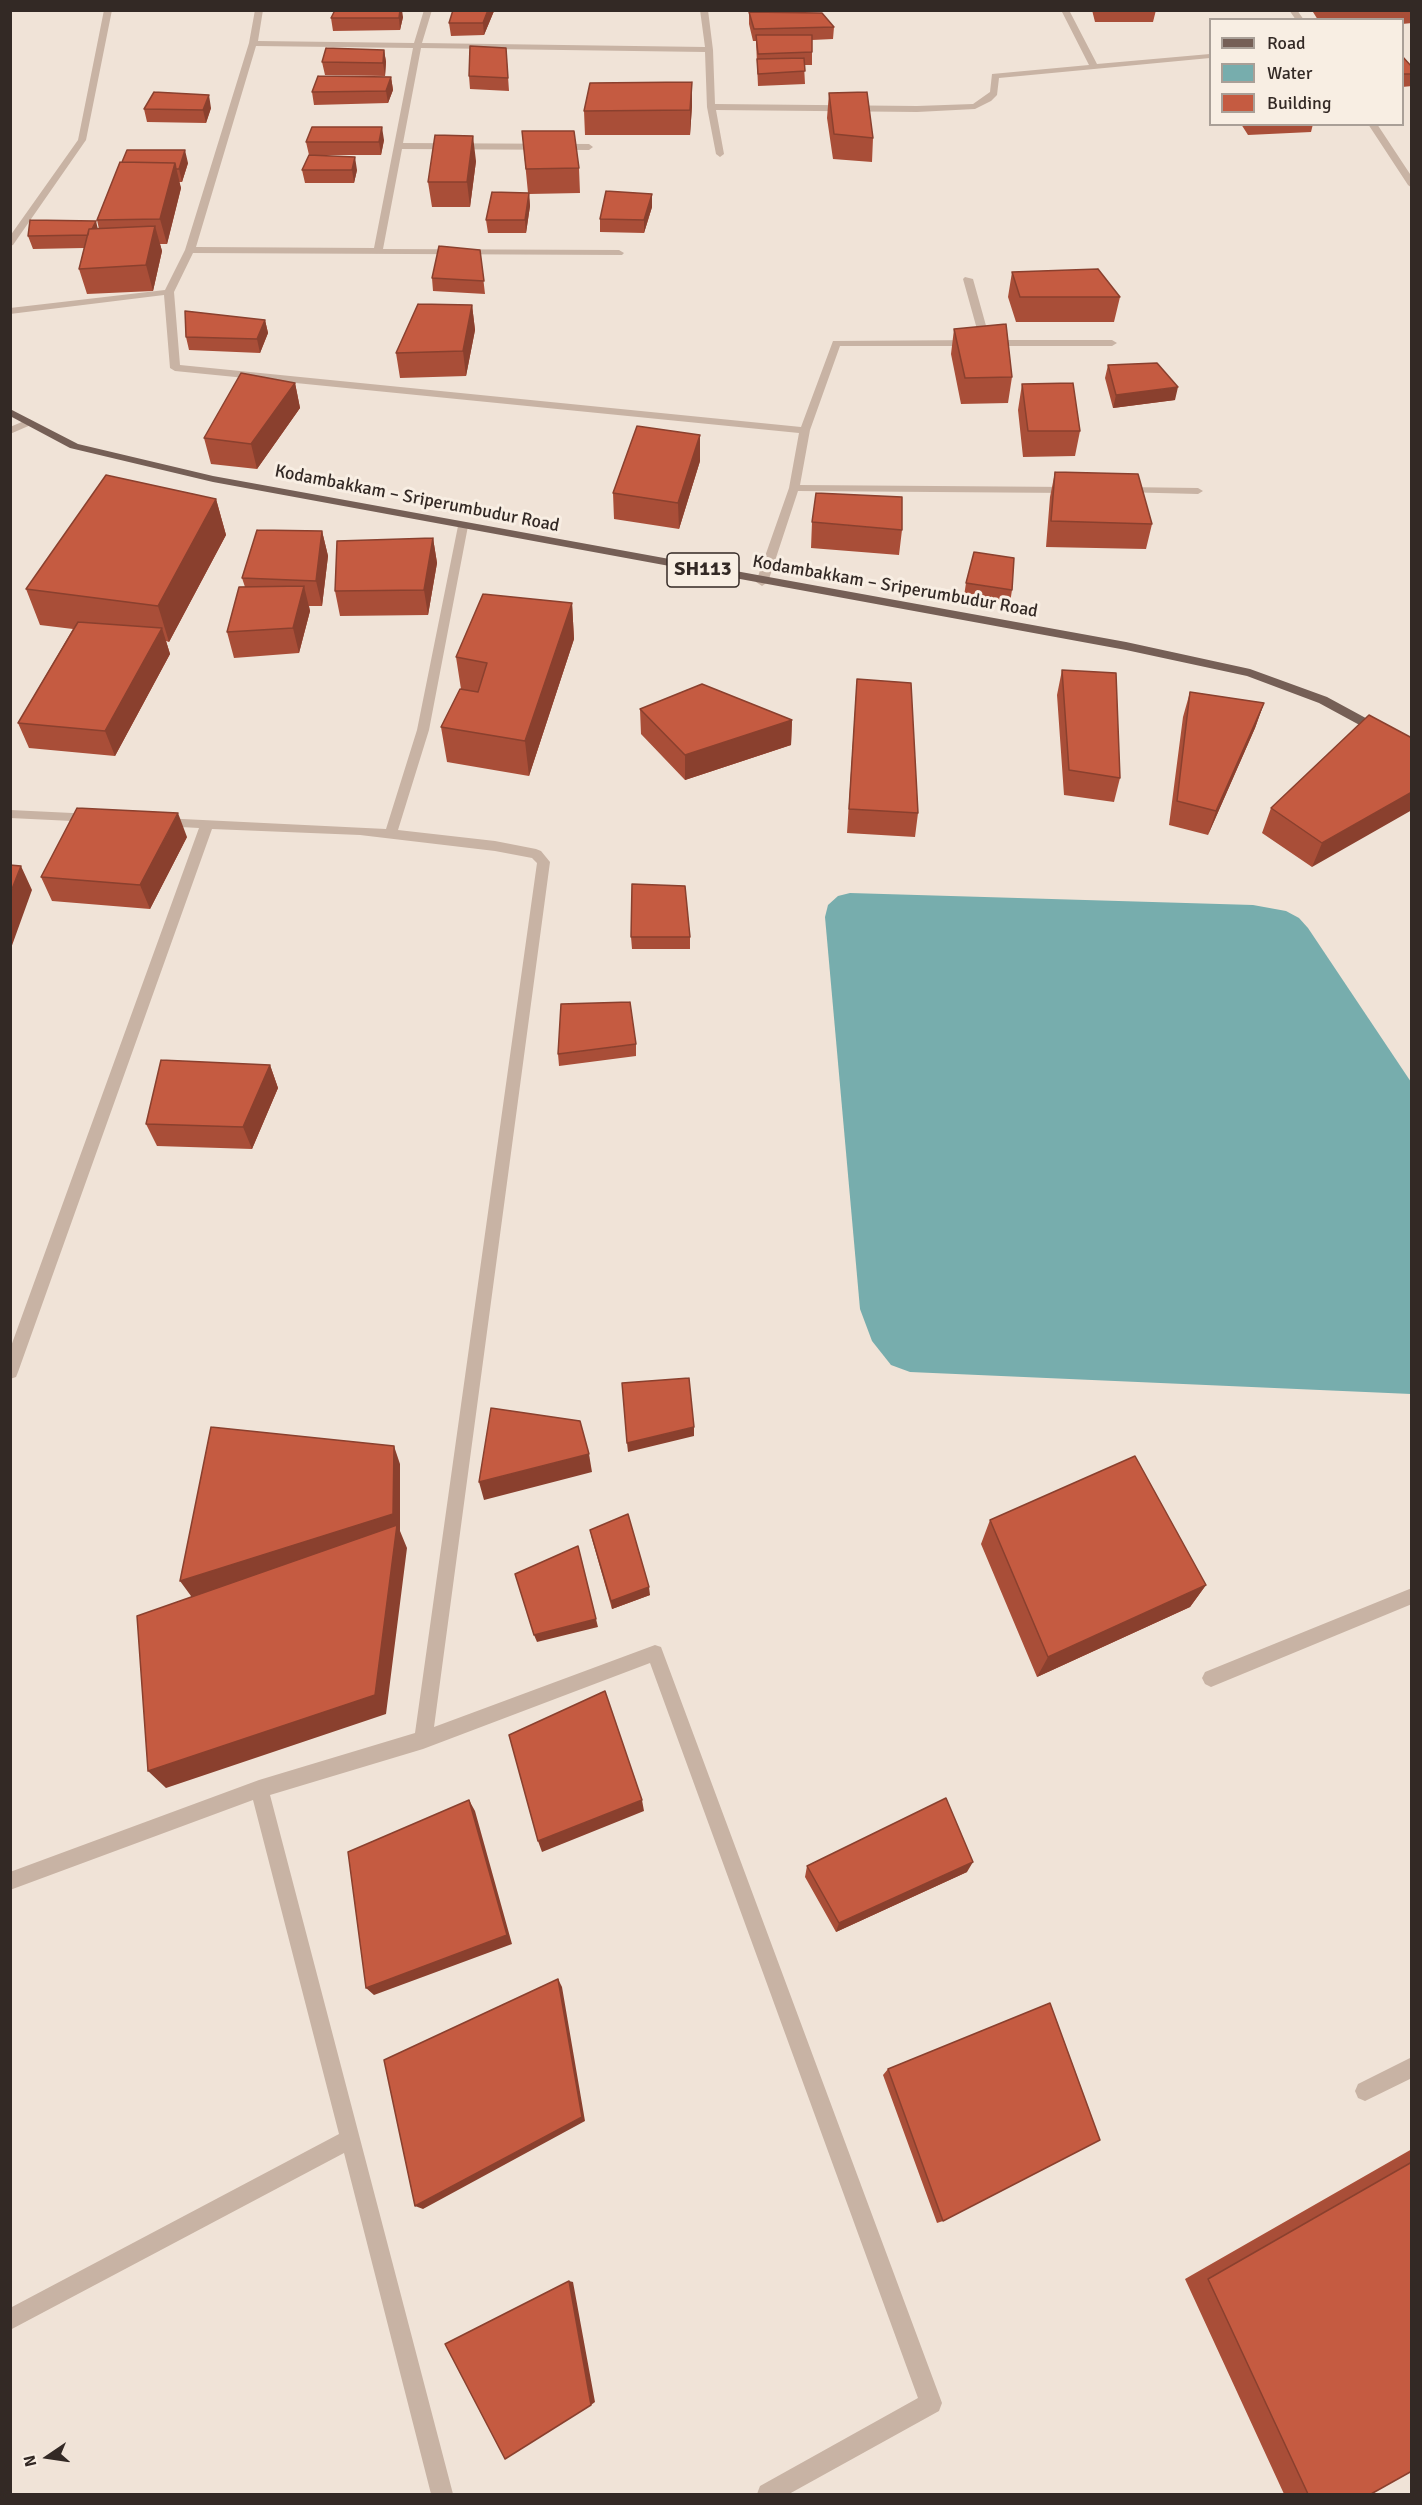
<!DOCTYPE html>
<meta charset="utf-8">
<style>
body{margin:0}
#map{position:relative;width:1422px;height:2505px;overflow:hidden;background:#f0e3d7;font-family:Signika,sans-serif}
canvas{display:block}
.frame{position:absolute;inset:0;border:12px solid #332925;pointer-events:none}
.legend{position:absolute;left:1209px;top:18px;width:195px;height:108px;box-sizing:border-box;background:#f8eee3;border:2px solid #a99f97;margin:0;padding:8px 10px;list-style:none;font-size:18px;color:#332925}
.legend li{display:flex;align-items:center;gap:12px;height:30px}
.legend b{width:30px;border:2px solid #a99f97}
.north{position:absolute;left:18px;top:2427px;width:60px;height:60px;-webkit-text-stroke:4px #f8eee3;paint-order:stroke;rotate:257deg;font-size:16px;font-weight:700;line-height:24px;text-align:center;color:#332925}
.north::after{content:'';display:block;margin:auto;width:21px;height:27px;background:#332925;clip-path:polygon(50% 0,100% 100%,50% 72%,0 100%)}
</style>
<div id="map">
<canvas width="1422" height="2505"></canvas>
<div class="frame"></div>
<ul class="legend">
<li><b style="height:8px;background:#755f56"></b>Road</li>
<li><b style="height:16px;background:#77adad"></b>Water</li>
<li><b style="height:16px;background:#c55b41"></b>Building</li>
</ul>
<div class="north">N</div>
</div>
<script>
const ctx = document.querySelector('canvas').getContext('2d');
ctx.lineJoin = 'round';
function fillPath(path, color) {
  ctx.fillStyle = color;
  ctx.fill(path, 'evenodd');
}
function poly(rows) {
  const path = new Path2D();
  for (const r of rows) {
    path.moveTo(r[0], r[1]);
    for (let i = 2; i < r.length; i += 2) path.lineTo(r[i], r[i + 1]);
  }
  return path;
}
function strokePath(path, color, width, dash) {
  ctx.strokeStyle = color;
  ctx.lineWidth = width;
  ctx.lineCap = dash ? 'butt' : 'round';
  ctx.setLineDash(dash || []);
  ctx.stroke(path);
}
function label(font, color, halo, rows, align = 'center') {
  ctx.font = font + ' Signika,sans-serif';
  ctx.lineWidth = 6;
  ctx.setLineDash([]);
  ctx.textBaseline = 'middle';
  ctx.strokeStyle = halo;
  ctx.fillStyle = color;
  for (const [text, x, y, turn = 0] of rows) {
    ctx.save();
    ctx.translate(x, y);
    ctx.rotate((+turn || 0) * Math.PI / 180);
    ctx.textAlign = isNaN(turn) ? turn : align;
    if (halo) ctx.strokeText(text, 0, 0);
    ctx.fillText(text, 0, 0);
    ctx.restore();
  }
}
fillPath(poly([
 [850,893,1253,905,1286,911,1299,918,1308,928,1411,1082,1411,1394,910,1372,891,1365,872,1341,860,1309,825,917,828,905,838,896]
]), '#77adad');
fillPath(poly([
 [29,419,34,422,33,424,10,434,10,427,29,419],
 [1412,2057,1412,2078,1365,2101,1358,2098,1355,2091,1358,2084,1412,2057]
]), '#c8b3a4');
fillPath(poly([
 [104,10,112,10,86,140,13,245,10,246,10,236,78,140,104,10],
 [255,10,263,10,258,41,414,43,424,10,432,10,422,43,705,47,700,10,708,10,713,50,715,104,917,106,973,104,990,92,992,74,1089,65,1061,10,1069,10,1097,64,1210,54,1210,58,999,78,997,95,991,101,975,109,917,112,716,110,724,154,720,157,716,154,707,107,705,52,421,48,403,143,589,144,593,147,589,150,402,149,383,249,619,250,624,253,622,255,193,253,174,292,180,365,801,427,833,341,980,340,963,279,965,277,973,279,990,340,1112,340,1117,343,1112,346,840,346,810,430,800,485,1070,487,1075,490,1070,493,798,491,768,582,762,586,756,582,789,488,799,433,175,371,170,368,164,295,10,314,10,308,165,290,185,250,249,43,255,10],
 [256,46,413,48,374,248,196,247,256,46],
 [1289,10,1297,10,1304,20,1296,20,1289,10],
 [1368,124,1377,124,1412,177,1412,188,1408,185,1368,124],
 [1124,487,1198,488,1203,491,1198,494,1120,492,1119,490,1124,487],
 [463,523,468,526,429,730,398,830,495,841,536,849,541,851,550,862,434,1727,655,1645,661,1647,942,2403,939,2411,789,2494,757,2494,760,2486,918,2398,650,1663,423,1749,270,1795,453,2494,431,2494,344,2153,10,2330,10,2308,339,2134,253,1800,10,1890,10,1872,259,1780,415,1733,537,863,532,858,495,851,360,835,212,829,18,1372,16,1377,10,1379,10,1349,199,828,162,826,156,822,162,818,386,829,417,730,458,526,463,523],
 [10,810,93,814,99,818,93,822,10,818,10,810],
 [1412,1588,1412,1604,1211,1687,1205,1684,1202,1678,1205,1672,1412,1588]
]), '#c8b3a4');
fillPath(poly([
 [10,409,78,444,213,476,1126,642,1250,669,1327,697,1397,735,1412,746,1412,757,1389,741,1319,703,1247,676,1126,650,213,482,70,448,10,416,10,409]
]), '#755f56');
fillPath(poly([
 [1092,10,1156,10,1153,22,1095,22],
 [1313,10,1412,10,1412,23,1402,24,1402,20,1318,20,1313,12],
 [494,11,484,35,451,36,449,23],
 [749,12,834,27,833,39,812,40,812,65,804,65,805,84,758,86,756,41,753,41,749,24],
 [403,17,400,30,333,31,331,18],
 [506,48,509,91,470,89,469,76],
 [384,50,386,62,385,76,325,75,322,62],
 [1402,56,1412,67,1412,86,1402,87],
 [391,77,393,90,388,103,314,105,312,92],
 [829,93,873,138,872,162,833,159,827,118],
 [692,106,690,135,585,135,584,111],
 [211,108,206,123,147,122,144,109],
 [1241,124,1313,124,1311,132,1248,135],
 [522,131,579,168,580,193,529,194,530,206,526,233,488,233,486,220,528,193],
 [384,140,381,155,322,155,357,170,354,183,305,183,302,170,309,155,306,142],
 [476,161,470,207,432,207,428,182],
 [120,162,188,163,182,182,179,182,181,188,167,244,160,244,162,251,153,291,87,294,79,269,84,248,33,249,28,236,99,229,97,220],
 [652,194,652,207,644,233,600,232,600,219],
 [480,250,485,294,433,291,432,278],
 [1012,272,1120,297,1114,322,1016,322,1008,297],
 [472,305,475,330,466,376,400,378,396,353],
 [265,320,268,333,260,353,189,350,186,337],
 [954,329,1012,377,1008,403,961,404,951,354],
 [1108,365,1175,400,1113,408,1105,378],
 [295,383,300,408,257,469,211,464,204,438],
 [1022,384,1080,431,1075,456,1023,457,1018,410],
 [700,461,679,529,614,519,613,493],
 [1055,472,1152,524,1146,549,1046,547,1050,497],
 [216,499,226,535,169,642,166,641,170,654,115,756,29,748,18,723,73,629,40,625,26,589],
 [812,522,902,530,899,555,811,548],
 [322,531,328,556,322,606,309,606,310,611,299,653,234,658,227,632,245,587,242,578],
 [433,538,437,563,428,615,340,616,335,591],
 [966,583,1012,590,1010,603,964,596],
 [572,603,574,639,529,776,447,762,441,727,461,689,456,657],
 [1062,670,1120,778,1114,802,1064,795,1057,695],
 [857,679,918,813,915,837,847,833],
 [1190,692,1264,703,1255,728,1208,835,1169,825,1183,717],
 [640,709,792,720,791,745,685,780,641,734],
 [1412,738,1312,867,1262,833,1271,808],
 [187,837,150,909,52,901,41,877],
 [631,937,690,937,690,949,632,949],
 [636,1044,636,1056,559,1066,558,1054],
 [270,1065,278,1088,252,1149,157,1146,146,1124],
 [990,1520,1206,1585,1190,1607,1037,1677,981,1544],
 [590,1530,650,1595,612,1609,592,1539],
 [807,1866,967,1872,836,1932,805,1877],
 [888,2069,943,2221,937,2223,883,2075],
 [1412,2149,1412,2471,1371,2494,1284,2494,1185,2279]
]), '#a94e38');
fillPath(poly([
 [400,10,402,10,403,17,400,30,399,18],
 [488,10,494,11,484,35,483,23],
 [965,10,981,10,965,12],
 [384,50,386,62,385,76,383,63],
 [391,77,393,90,388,103,386,91],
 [692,82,692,106,690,135,690,110],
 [209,95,211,108,206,123,203,110],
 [382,127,384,140,381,155,379,142],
 [473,136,476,161,470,207,467,182],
 [185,150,188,163,182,182,179,169],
 [355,157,357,170,354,183,352,170],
 [175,163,181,188,167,244,160,219],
 [529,193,530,206,526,233,525,220],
 [652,194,652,207,644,233,644,220],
 [96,221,99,234,89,235],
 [155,226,162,251,153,291,146,265],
 [472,305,475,330,466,376,463,351],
 [265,320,268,333,260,353,257,339],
 [295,383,300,408,257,469,251,444],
 [1178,387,1175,400,1113,408,1116,395],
 [700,435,700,461,679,529,678,503],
 [216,499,226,535,169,642,158,606],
 [322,531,328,556,322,606,316,581],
 [433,538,437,563,428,615,424,590],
 [304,586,310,611,299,653,293,628],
 [572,603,574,639,529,776,525,741],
 [162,628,170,654,115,756,105,731],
 [1264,703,1255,728,1208,835,1216,811],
 [792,720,791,745,685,780,685,755],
 [1412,792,1412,810,1312,867,1322,843],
 [178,813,187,837,150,909,140,885],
 [21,866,32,890,10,951,10,894],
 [270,1065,278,1088,252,1149,243,1127],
 [694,1427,694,1436,628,1452,627,1443],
 [394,1446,400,1464,400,1531,407,1548,386,1714,166,1788,148,1771,191,1596,180,1581],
 [589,1454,592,1472,484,1500,479,1482],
 [1206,1585,1190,1607,1037,1677,1048,1657],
 [649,1587,650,1595,612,1609,611,1601],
 [596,1619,598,1627,537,1642,534,1635],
 [469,1800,475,1811,512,1944,374,1995,366,1988],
 [642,1800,644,1811,542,1852,538,1841],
 [973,1862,967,1872,836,1932,839,1923],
 [558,1979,562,1987,585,2121,423,2209,415,2206],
 [569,2281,573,2282,595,2402,591,2405]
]), '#8a402e');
const building = poly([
 [335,10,400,10,399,18,331,18,335,10],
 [453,10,488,10,483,23,449,23,453,10],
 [749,12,822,13,834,27,754,29,749,12],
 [756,35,812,35,812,52,758,54,756,35],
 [470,46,506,48,508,78,469,76,470,46],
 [326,48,384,50,383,63,322,62,326,48],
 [1402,56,1412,67,1412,74,1402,74,1402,56],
 [804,58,805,71,758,74,757,59,804,58],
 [318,76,391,77,386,91,312,92,318,76],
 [692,82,690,110,584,111,590,83,692,82],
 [154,92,209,95,203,110,144,109,154,92],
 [867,92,873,138,834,134,829,93,867,92],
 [312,127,382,127,379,142,306,142,312,127],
 [522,131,574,131,579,168,526,169,522,131],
 [435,135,473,136,467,182,428,182,435,135],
 [127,150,185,150,179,169,176,169,175,163,122,162,127,150],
 [309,155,355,157,352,170,302,170,309,155],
 [120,162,175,163,160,219,97,220,120,162],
 [606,191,652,194,644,220,600,219,606,191],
 [492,192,529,193,525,220,486,220,492,192],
 [30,220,96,221,92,229,89,229,88,235,28,236,30,220],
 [155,226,146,265,79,269,89,229,155,226],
 [439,246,480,250,484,281,432,278,439,246],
 [1098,269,1120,297,1020,297,1012,272,1098,269],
 [418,304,472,305,463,351,396,353,418,304],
 [185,311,265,320,257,339,186,337,185,311],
 [1006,324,1012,377,965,378,954,329,1006,324],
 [1157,363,1178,387,1116,395,1108,365,1157,363],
 [241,373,295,383,251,444,204,438,241,373],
 [1073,383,1080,431,1028,431,1022,384,1073,383],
 [637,426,700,435,678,503,613,493,637,426],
 [1055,472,1138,474,1152,524,1051,521,1055,472],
 [106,475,216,499,158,606,26,589,106,475],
 [816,493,902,497,902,530,812,522,816,493],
 [257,530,322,531,316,581,242,578,257,530],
 [433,538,424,590,335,591,337,541,433,538],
 [974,552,1014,558,1012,590,966,583,974,552],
 [304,586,293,628,227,632,239,587,304,586],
 [483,594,572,603,525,741,441,727,460,689,478,692,487,663,456,657,483,594],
 [78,622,162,628,105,731,18,723,78,622],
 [1062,670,1116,673,1120,778,1069,770,1062,670],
 [857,679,911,683,918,813,849,809,857,679],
 [702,684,792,720,685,755,640,709,702,684],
 [1190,692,1264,703,1216,811,1177,801,1190,692],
 [1369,715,1412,738,1412,792,1322,843,1271,808,1369,715],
 [77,808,178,813,140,885,41,877,77,808],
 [10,865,21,866,10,894,10,865],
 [632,884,685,886,690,937,631,937,632,884],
 [630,1002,636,1044,558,1054,561,1004,630,1002],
 [161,1060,270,1065,243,1127,146,1124,161,1060],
 [689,1378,694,1427,627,1443,622,1383,689,1378],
 [491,1408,580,1421,589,1454,479,1482,491,1408],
 [211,1427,394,1446,393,1514,180,1581,211,1427],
 [1135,1456,1206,1585,1048,1657,990,1520,1135,1456],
 [628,1514,649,1587,611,1601,590,1530,628,1514],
 [397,1525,375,1695,148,1771,137,1616,397,1525],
 [578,1546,596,1619,534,1635,515,1574,578,1546],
 [605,1691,642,1800,538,1841,509,1735,605,1691],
 [946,1798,973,1862,839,1923,807,1866,946,1798],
 [469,1800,507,1935,366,1988,348,1852,469,1800],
 [558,1979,582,2117,415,2206,384,2060,558,1979],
 [1050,2003,1100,2140,943,2221,888,2069,1050,2003],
 [1412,2162,1412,2471,1371,2494,1308,2494,1208,2279,1412,2162],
 [569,2281,591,2405,505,2459,445,2344,569,2281]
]);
fillPath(building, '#c55b41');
strokePath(building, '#8a402e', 1.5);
label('18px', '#332925', '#f8eee3', [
 ["Kodambakkam – Sriperumbudur Road",417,499,11],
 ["Kodambakkam – Sriperumbudur Road",895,587,10]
]);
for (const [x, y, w] of [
 [703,570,72]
]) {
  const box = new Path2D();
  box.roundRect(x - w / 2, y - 17, w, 34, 4.5);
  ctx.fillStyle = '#f8eee3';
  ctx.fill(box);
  strokePath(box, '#332925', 1.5);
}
label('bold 20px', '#332925', null, [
 ["SH113",703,570]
]);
</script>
